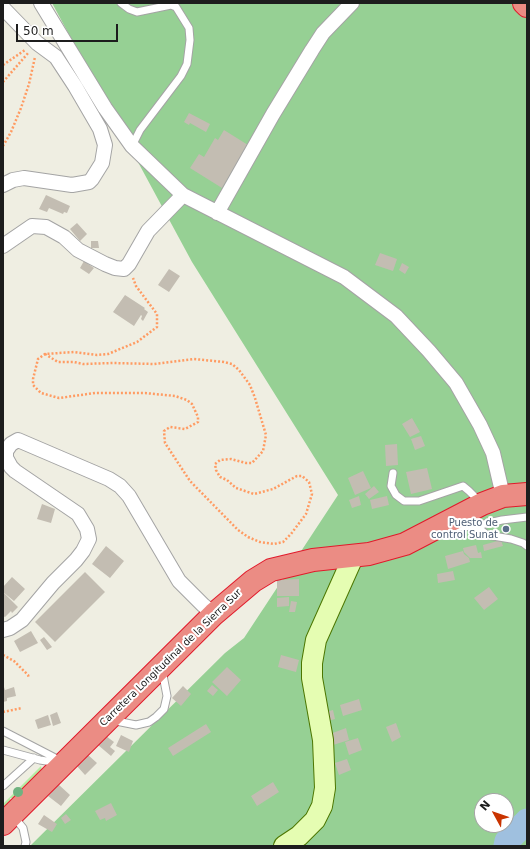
<!DOCTYPE html>
<style>
body{margin:0}
#map{position:relative;width:530px;height:849px;overflow:hidden;background:#efeee2;font-family:"DejaVu Sans",sans-serif}
canvas{display:block}
.frame{position:absolute;inset:0;border:4px solid #1d1d1d;pointer-events:none}
.north{position:absolute;left:474px;top:793px;width:40px;height:40px;box-sizing:border-box;background:#fff;border:1px solid #a5a5a5;border-radius:50%;rotate:310deg;font-size:11px;font-weight:700;line-height:16px;text-align:center;color:#1d1d1d}
.north::after{content:'';display:block;margin:auto;width:14px;height:18px;background:#c93400;clip-path:polygon(50% 0,100% 100%,50% 72%,0 100%)}
.scale{position:absolute;left:16px;top:24px;width:102px;height:18px;box-sizing:border-box;border:2px solid #1d1d1d;border-top:0;padding-left:5px;font-size:12px;line-height:14px;white-space:nowrap;color:#1d1d1d;-webkit-text-stroke:3px #fff;paint-order:stroke}
</style>
<div id="map">
<canvas width="530" height="849"></canvas>
<div class="frame"></div>
<div class="north">N</div>
<div class="scale">50 m</div>
</div>
<script>
const ctx = document.querySelector('canvas').getContext('2d');
ctx.lineJoin = 'round';
function fillPath(path, color) {
  ctx.fillStyle = color;
  ctx.fill(path, 'evenodd');
}
function poly(rows) {
  const path = new Path2D();
  for (const r of rows) {
    path.moveTo(r[0], r[1]);
    for (let i = 2; i < r.length; i += 2) path.lineTo(r[i], r[i + 1]);
  }
  return path;
}
function strokePath(path, color, width, dash) {
  ctx.strokeStyle = color;
  ctx.lineWidth = width;
  ctx.lineCap = dash ? 'butt' : 'round';
  ctx.setLineDash(dash || []);
  ctx.stroke(path);
}
function label(font, color, halo, rows, align = 'center') {
  ctx.font = font + ' "DejaVu Sans",sans-serif';
  ctx.lineWidth = 4;
  ctx.setLineDash([]);
  ctx.textBaseline = 'middle';
  ctx.strokeStyle = halo;
  ctx.fillStyle = color;
  for (const [text, x, y, turn = 0] of rows) {
    ctx.save();
    ctx.translate(x, y);
    ctx.rotate((+turn || 0) * Math.PI / 180);
    ctx.textAlign = isNaN(turn) ? turn : align;
    if (halo) ctx.strokeText(text, 0, 0);
    ctx.fillText(text, 0, 0);
    ctx.restore();
  }
}
fillPath(poly([
 [41,766,42,770,13,798,10,798,11,801,3,809,3,804]
]), '#b5eca4');
fillPath(poly([
 [52,3,527,3,527,846,30,846,225,653,244,638,338,495,192,262],
 [482,801,506,801,506,825,482,825]
]), '#96d094');
strokePath(poly([
 [506,846,507,841,527,821]
]), '#9fc0df', 25);
fillPath(poly([
 [189,113,210,124,206,132,190,123,189,125,184,122],
 [224,130,248,145,222,188,190,168,199,154,204,157,215,138,218,140],
 [46,195,70,206,67,213,64,212,63,214,49,208,47,212,39,209],
 [77,223,87,234,80,241,70,229],
 [91,241,98,241,99,248,91,248],
 [380,253,397,259,393,271,375,265],
 [84,261,94,268,89,274,80,268],
 [402,263,409,267,405,274,399,270],
 [169,269,180,276,169,292,158,285],
 [125,295,145,308,144,309,148,312,143,321,141,319,142,316,141,315,134,326,113,312],
 [412,418,420,432,410,437,402,424],
 [421,436,425,446,415,450,411,439],
 [397,444,398,465,386,466,385,445],
 [427,468,432,489,411,494,406,472],
 [363,471,371,488,355,495,348,478],
 [374,486,379,492,369,499,365,494],
 [359,496,361,505,352,508,349,500],
 [387,496,389,505,372,509,370,500],
 [42,504,55,509,51,523,37,519],
 [501,540,503,546,484,551,483,545],
 [476,545,478,553,481,552,482,558,470,558,464,552,463,548],
 [106,546,124,561,110,578,92,564],
 [463,551,464,554,469,558,470,562,448,569,445,556],
 [453,571,455,580,438,583,437,574],
 [85,572,105,592,55,642,35,622],
 [12,577,25,589,14,601,3,592,3,587],
 [299,579,299,596,277,596,277,580],
 [489,587,498,599,484,610,474,598],
 [3,592,18,607,12,613,11,611,5,617,3,616],
 [289,597,289,606,277,607,277,598],
 [291,601,297,602,295,612,289,612],
 [31,631,38,643,20,652,14,641],
 [44,637,52,647,47,650,40,640],
 [281,655,299,660,296,672,278,667],
 [227,667,241,680,227,696,212,682],
 [3,684,5,690,14,687,16,696,7,698,7,701,3,702],
 [212,685,218,690,213,696,207,691],
 [183,686,191,694,181,706,172,698],
 [359,699,362,710,343,716,340,705],
 [333,710,335,719,328,721,326,712],
 [57,712,61,723,53,726,50,715],
 [48,715,51,725,38,729,35,720],
 [396,723,401,737,392,742,386,727],
 [206,724,211,732,173,756,168,748],
 [346,728,349,740,333,745,330,734],
 [121,735,133,741,129,752,116,746],
 [106,736,114,742,110,747,115,751,111,756,98,745],
 [358,738,362,750,349,755,345,742],
 [87,754,97,763,85,775,76,765],
 [347,759,351,770,339,775,335,763],
 [273,782,279,792,257,806,251,796],
 [58,784,70,795,61,806,48,796],
 [111,803,117,815,106,821,105,818,100,820,95,811],
 [66,814,71,820,65,824,61,818],
 [44,815,57,824,52,832,38,824]
]), '#c3bdb2');
const lane = poly([
 [121,3,129,9,137,12,171,5,176,7,189,28,190,40,187,64,181,76,140,130,132,146],
 [393,473,391,486,396,495,404,501,419,501,463,486,469,491,480,502],
 [454,523,458,527,476,526,502,520,527,517],
 [476,526,487,535,511,539,523,543,527,546],
 [111,720,136,725,149,722,156,717,164,709,167,696,162,670],
 [3,731,63,762],
 [3,750,40,760,59,763],
 [3,786,34,758],
 [14,817,23,828,26,842,25,846]
]);
const street = poly([
 [41,3,105,108,132,146,183,195,344,277,396,316,429,351,456,383,480,425,493,453,503,496],
 [3,8,37,43,56,57,75,86,100,129,105,145,102,163,92,179,89,182,72,185,24,178,13,180,3,185],
 [217,213,273,114,312,50,323,33,352,3],
 [3,246,32,226,46,227,64,237,78,250,105,264,115,268,124,269,129,264,148,231,183,195],
 [3,630,10,628,22,620,53,583,76,560,83,551,89,539,87,529,78,514,15,471,11,467,6,458,6,451,11,444,18,440,109,479,120,486,129,496,179,581,203,605,214,614]
]);
const secondary = poly([
 [284,846,299,836,315,820,322,806,325,788,323,740,312,678,312,663,316,640,354,555]
]);
const highway = poly([
 [524,3,527,6],
 [3,824,214,614,253,581,271,570,313,560,369,554,405,544,482,504,503,496,527,494]
]);
strokePath(lane, '#a4a4a4', 9);
strokePath(street, '#a4a4a4', 16);
strokePath(secondary, '#4c7700', 22);
strokePath(highway, '#e11a2b', 24);
strokePath(poly([
 [3,65,25,50],
 [3,82,29,52],
 [3,146,11,132,21,108,29,84,35,57],
 [45,354,58,362,74,362,83,364,113,363,154,364,194,359,224,362,232,364,239,370,250,385,255,398,266,435,263,451,252,463,246,463,231,459,220,460,215,464,216,470,220,477,227,480,236,488,254,494,273,489,297,476,302,476,309,482,312,494,306,514,291,534,283,542,274,544,260,542,248,537,238,530,190,481,165,443,164,431,170,427,185,429,198,422,198,417,192,404,187,400,175,396,145,393,95,393,59,398,41,393,33,385,33,379,38,359,45,354,74,352,97,355,108,354,137,342,157,327,157,314,136,286,133,278],
 [3,655,14,661,28,675,29,678],
 [3,712,22,708]
]), '#ff9b62', 2.5, [2, 2]);
strokePath(lane, '#fff', 7);
strokePath(street, '#fff', 14);
strokePath(secondary, '#e5fdb2', 20);
strokePath(highway, '#eb8c84', 22);
ctx.fillStyle = '#6fb280';
for (const [x, y] of [
 [18,792]
]) {
  ctx.beginPath();
  ctx.arc(x, y, 5, 0, 2 * Math.PI);
  ctx.fill();
}
for (const [x, y, r, color] of [
 [506,529,4,"#5c6f8a"]
]) {
  const dot = new Path2D();
  dot.arc(x, y, r, 0, 2 * Math.PI);
  ctx.fillStyle = color;
  ctx.fill(dot);
  strokePath(dot, '#fff', 1.5);
}
label('10px', '#4e5e75', '#fff', [
 ["Puesto de",498,523],
 ["control Sunat",498,535]
], 'right');
label('10px', '#1d1d1d', '#fff', [
 ["Carretera Longitudinal de la Sierra Sur",171,658,-44]
]);
</script>
